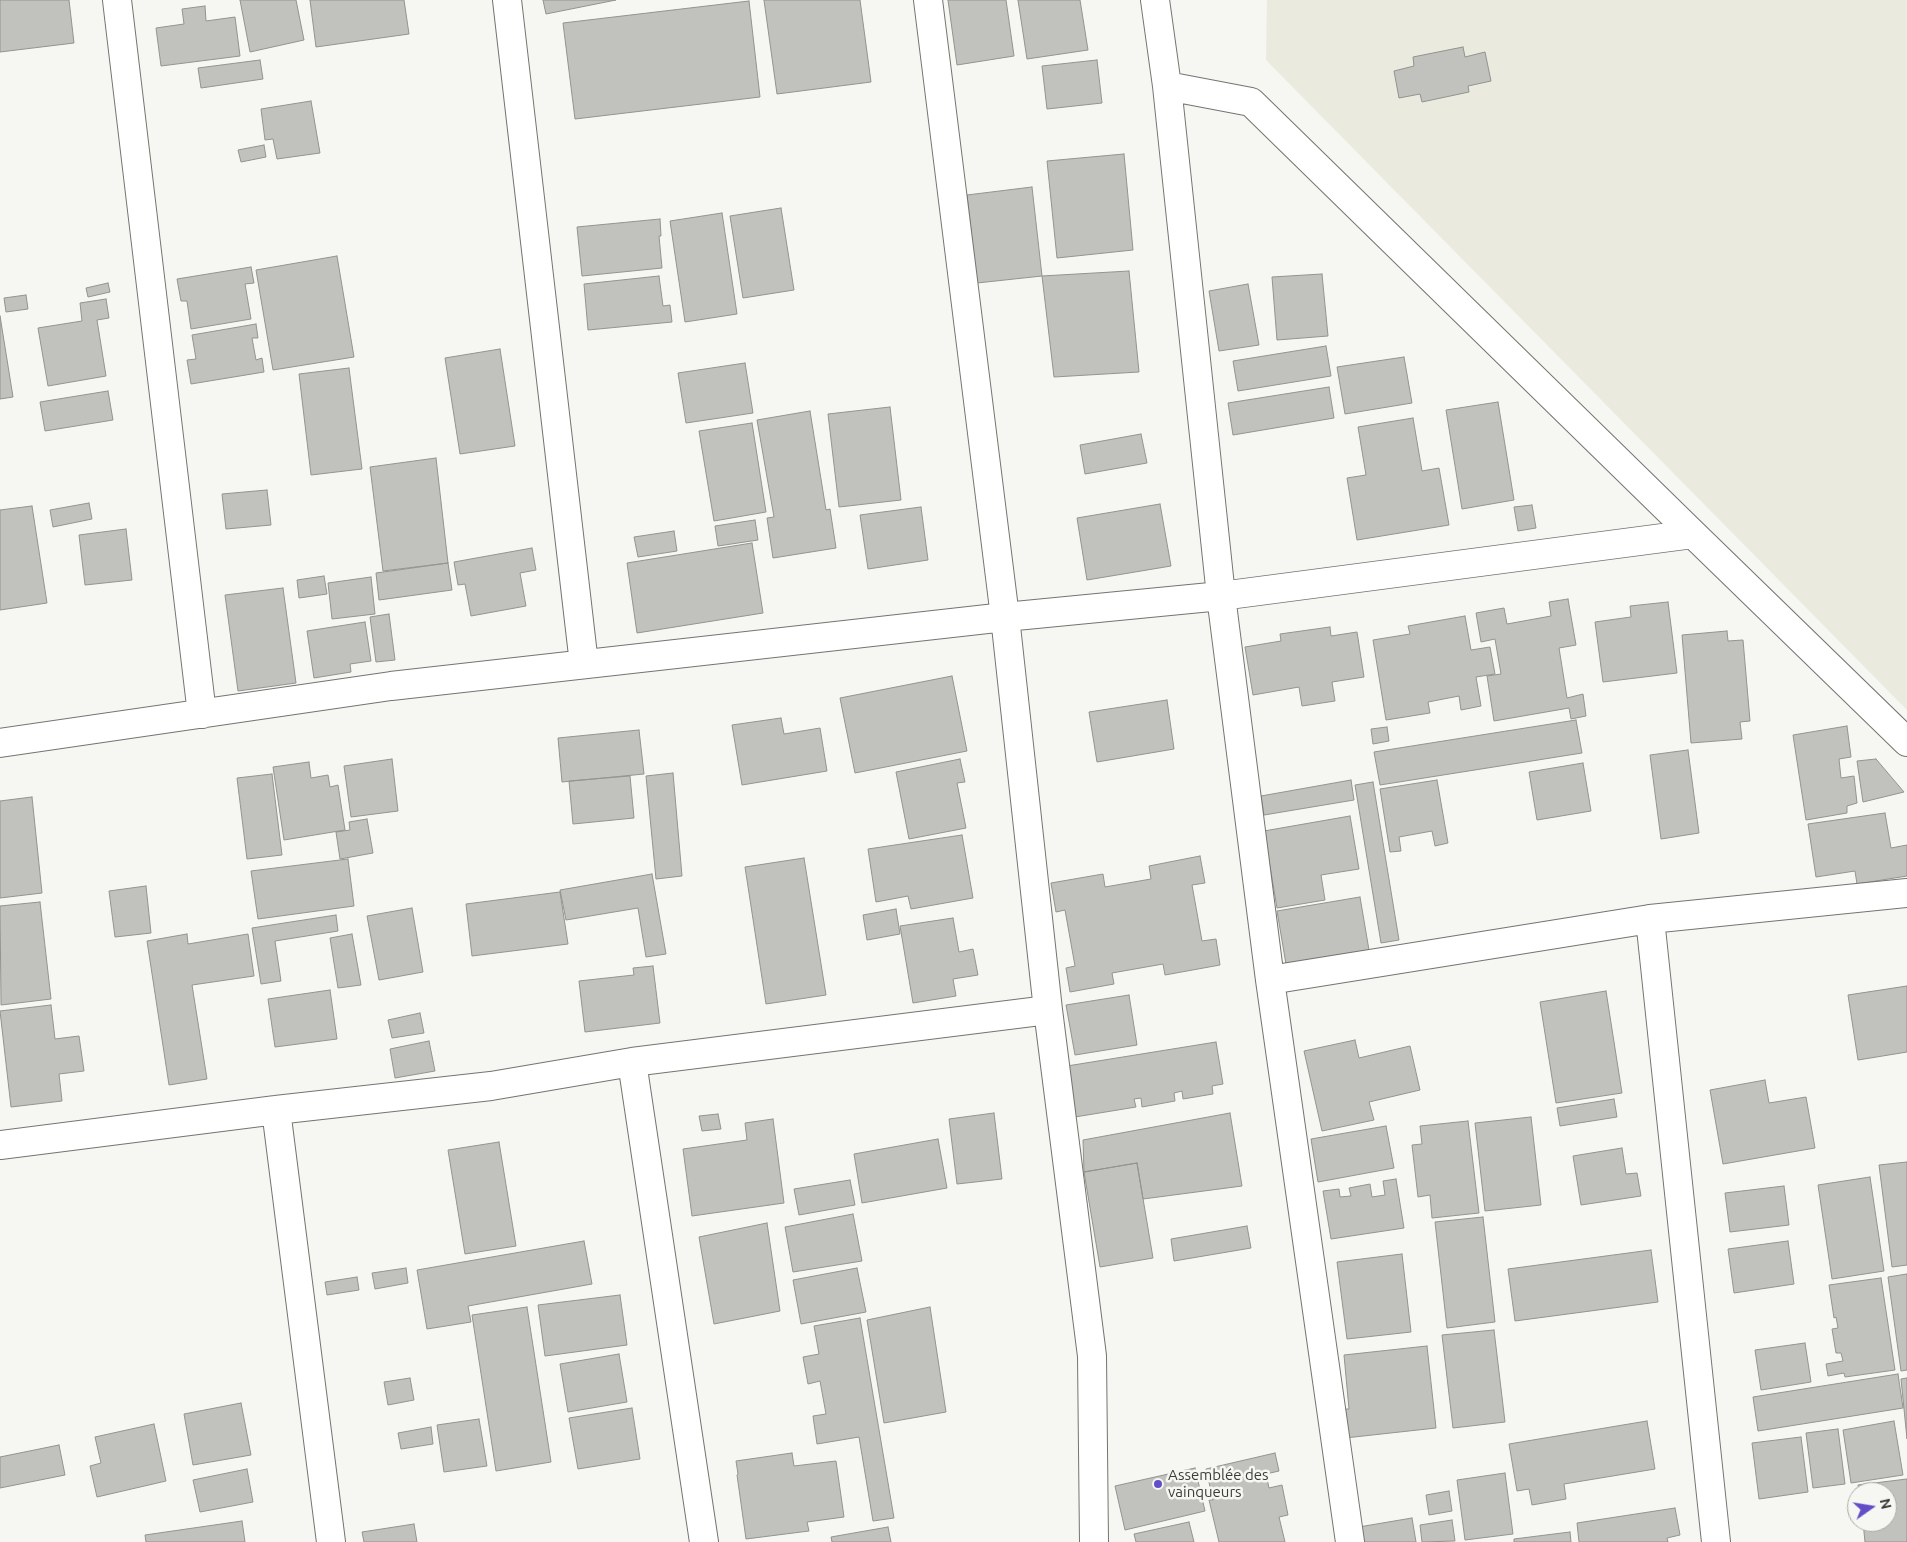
<!DOCTYPE html>
<meta charset="utf-8">
<style>
body{margin:0}
#map{position:relative;width:1907px;height:1542px;overflow:hidden;background:#f6f6f2;font-family:Ubuntu,sans-serif}
canvas{display:block}
.north{position:absolute;left:1847px;top:1482px;width:50px;height:50px;box-sizing:border-box;background:#f6f6f2;border:1px solid #ababa8;border-radius:50%;rotate:77deg;font-size:14px;font-weight:700;line-height:20px;text-align:center;color:#3b3b3a}
.north::after{content:'';display:block;margin:auto;width:18px;height:22px;background:#644ec7;clip-path:polygon(50% 0,100% 100%,50% 72%,0 100%)}
</style>
<div id="map">
<canvas width="1907" height="1542"></canvas>
<div class="north">N</div>
</div>
<script>
const ctx = document.querySelector('canvas').getContext('2d');
ctx.lineJoin = 'round';
function fillPath(path, color) {
  ctx.fillStyle = color;
  ctx.fill(path, 'evenodd');
}
function poly(rows) {
  const path = new Path2D();
  for (const r of rows) {
    path.moveTo(r[0], r[1]);
    for (let i = 2; i < r.length; i += 2) path.lineTo(r[i], r[i + 1]);
  }
  return path;
}
function strokePath(path, color, width, dash) {
  ctx.strokeStyle = color;
  ctx.lineWidth = width;
  ctx.lineCap = dash ? 'butt' : 'round';
  ctx.setLineDash(dash || []);
  ctx.stroke(path);
}
function label(font, color, halo, rows, align = 'center') {
  ctx.font = font + ' Ubuntu,sans-serif';
  ctx.lineWidth = 5;
  ctx.setLineDash([]);
  ctx.textBaseline = 'middle';
  ctx.strokeStyle = halo;
  ctx.fillStyle = color;
  for (const [text, x, y, turn = 0] of rows) {
    ctx.save();
    ctx.translate(x, y);
    ctx.rotate((+turn || 0) * Math.PI / 180);
    ctx.textAlign = isNaN(turn) ? turn : align;
    if (halo) ctx.strokeText(text, 0, 0);
    ctx.fillText(text, 0, 0);
    ctx.restore();
  }
}
fillPath(poly([
 [1267,0,1907,0,1907,710,1266,60]
]), '#eaeade');
const building = poly([
 [0,0,69,0,74,43,0,52,0,0],
 [240,0,296,0,304,40,250,52,240,0],
 [310,0,404,0,409,34,316,47,310,0],
 [543,0,616,0,546,14,543,0],
 [764,0,860,0,871,82,777,94,764,0],
 [948,0,1006,0,1014,56,957,65,948,0],
 [1018,0,1080,0,1088,50,1027,59,1018,0],
 [749,1,760,97,575,119,563,23,749,1],
 [205,6,206,21,235,17,240,56,161,66,156,28,184,24,182,9,205,6],
 [1463,47,1465,57,1485,52,1491,81,1468,86,1469,92,1422,102,1420,94,1399,98,1394,71,1414,66,1413,57,1463,47],
 [260,60,263,79,201,88,198,68,260,60],
 [1097,60,1102,103,1047,109,1042,66,1097,60],
 [311,101,320,153,277,159,273,139,265,140,261,109,311,101],
 [264,145,266,157,241,162,238,150,264,145],
 [1124,154,1133,250,1057,258,1047,161,1124,154],
 [1032,187,1042,276,977,283,967,195,1032,187],
 [781,208,794,290,743,298,730,216,781,208],
 [722,213,737,314,685,322,670,221,722,213],
 [660,219,661,236,659,236,662,268,582,276,577,227,660,219],
 [337,256,354,357,273,370,256,270,337,256],
 [251,267,254,283,245,284,251,319,191,329,187,301,181,301,177,279,251,267],
 [1129,271,1139,372,1054,377,1042,276,1129,271],
 [1322,274,1328,336,1277,340,1272,277,1322,274],
 [659,276,663,306,670,305,672,322,588,330,584,284,659,276],
 [108,283,110,292,88,297,86,288,108,283],
 [1248,284,1259,345,1219,351,1209,291,1248,284],
 [26,295,28,309,6,312,4,298,26,295],
 [106,299,109,318,97,320,106,376,48,386,38,328,82,321,80,303,106,299],
 [0,316,13,397,0,399,0,316],
 [256,324,258,338,252,338,256,360,262,358,264,372,191,384,187,360,196,359,192,335,256,324],
 [1326,346,1331,376,1238,391,1233,361,1326,346],
 [500,349,515,446,460,454,445,358,500,349],
 [1404,357,1412,403,1345,414,1337,367,1404,357],
 [745,363,753,413,686,423,678,373,745,363],
 [349,368,362,469,311,475,299,374,349,368],
 [1329,387,1334,418,1233,435,1228,403,1329,387],
 [108,391,113,420,45,431,40,402,108,391],
 [1498,402,1514,500,1462,509,1446,410,1498,402],
 [890,407,901,500,839,507,828,414,890,407],
 [810,411,826,510,830,509,836,548,773,558,767,518,774,517,757,420,810,411],
 [1413,418,1422,471,1439,468,1449,525,1357,540,1347,478,1366,475,1358,427,1413,418],
 [752,423,766,512,714,521,699,431,752,423],
 [1141,434,1147,463,1085,474,1080,445,1141,434],
 [436,458,448,563,383,571,370,467,436,458],
 [267,490,271,525,226,529,222,494,267,490],
 [89,503,92,519,53,527,50,510,89,503],
 [1160,504,1171,566,1087,580,1077,518,1160,504],
 [1532,505,1536,528,1518,531,1514,507,1532,505],
 [32,506,47,603,0,610,0,510,32,506],
 [921,507,928,560,868,569,860,515,921,507],
 [755,520,758,540,718,546,715,526,755,520],
 [126,529,132,580,85,585,79,535,126,529],
 [674,531,677,551,638,557,634,537,674,531],
 [752,543,763,613,637,633,627,563,752,543],
 [532,548,536,570,520,573,526,606,471,616,465,584,458,585,454,562,532,548],
 [448,563,452,590,379,600,376,573,448,563],
 [324,576,327,594,299,598,297,580,324,576],
 [371,577,375,614,332,619,328,583,371,577],
 [283,588,296,683,238,691,225,595,283,588],
 [1568,599,1576,645,1559,648,1567,698,1583,694,1586,716,1571,719,1569,708,1494,721,1487,676,1501,674,1495,639,1481,642,1476,613,1504,608,1507,624,1551,616,1549,602,1568,599],
 [1668,602,1677,673,1603,682,1595,622,1631,617,1630,606,1668,602],
 [389,614,395,660,376,662,370,617,389,614],
 [1465,616,1471,650,1490,647,1495,674,1476,677,1481,706,1461,710,1459,696,1428,702,1430,713,1386,720,1373,640,1410,634,1408,626,1465,616],
 [365,622,371,661,350,664,351,672,314,678,307,631,365,622],
 [1330,627,1331,636,1357,632,1364,677,1332,682,1335,701,1302,706,1299,687,1253,695,1245,647,1281,641,1280,634,1330,627],
 [1727,631,1728,641,1743,640,1750,721,1740,722,1742,739,1691,743,1682,635,1727,631],
 [952,676,967,751,855,773,840,698,952,676],
 [1167,700,1174,749,1097,762,1089,712,1167,700],
 [781,718,784,734,820,728,827,771,742,785,732,725,781,718],
 [1576,720,1582,753,1380,785,1374,752,1576,720],
 [1847,726,1851,757,1839,759,1841,778,1854,776,1857,803,1847,806,1847,813,1806,820,1793,735,1847,726],
 [1387,727,1389,741,1373,744,1371,729,1387,727],
 [639,730,644,774,562,782,558,738,639,730],
 [1688,750,1699,833,1661,839,1650,755,1688,750],
 [392,759,398,811,351,817,344,766,392,759],
 [960,759,965,782,957,783,966,828,909,839,896,772,960,759],
 [1876,759,1904,792,1863,802,1857,761,1876,759],
 [309,762,311,778,328,775,330,787,338,785,345,830,284,840,273,767,309,762],
 [1583,763,1591,811,1537,820,1529,772,1583,763],
 [673,773,682,876,656,879,646,776,673,773],
 [272,774,282,855,247,859,237,778,272,774],
 [630,776,634,818,573,824,569,781,630,776],
 [1351,780,1354,800,1264,815,1261,796,1351,780],
 [1437,780,1448,843,1435,846,1432,831,1399,837,1401,851,1390,852,1380,789,1437,780],
 [1373,782,1399,940,1381,943,1355,785,1373,782],
 [32,797,42,893,0,898,0,801,32,797],
 [1885,813,1891,848,1907,845,1907,876,1857,884,1855,871,1816,877,1808,824,1885,813],
 [1350,816,1359,869,1321,875,1325,900,1277,908,1264,831,1350,816],
 [367,819,373,853,340,859,336,832,350,830,349,822,367,819],
 [962,835,973,898,911,909,908,896,876,902,868,849,962,835],
 [1200,856,1205,883,1192,885,1202,941,1216,939,1220,965,1165,975,1163,964,1112,973,1114,984,1070,992,1066,968,1075,966,1065,910,1056,912,1051,883,1103,874,1105,887,1151,879,1149,866,1200,856],
 [804,858,826,995,766,1004,745,867,804,858],
 [348,859,354,906,258,919,251,871,348,859],
 [652,874,666,954,646,957,638,908,566,920,560,890,652,874],
 [146,886,151,933,115,937,109,891,146,886],
 [560,892,568,944,472,956,466,904,560,892],
 [1360,897,1370,956,1287,970,1277,911,1360,897],
 [40,902,51,999,1,1005,0,906,40,902],
 [412,908,423,972,379,980,367,916,412,908],
 [896,909,900,934,867,940,863,915,896,909],
 [336,915,338,931,275,941,281,981,261,984,252,928,336,915],
 [953,918,959,952,973,949,978,975,953,979,956,996,913,1003,900,926,953,918],
 [187,934,188,944,248,934,254,976,192,985,207,1079,169,1085,147,941,187,934],
 [352,934,361,985,338,988,330,938,352,934],
 [653,966,660,1023,585,1032,579,981,634,975,633,968,653,966],
 [1907,986,1907,1052,1858,1060,1848,995,1907,986],
 [330,990,337,1039,275,1047,268,999,330,990],
 [1606,991,1622,1093,1556,1103,1540,1002,1606,991],
 [1129,995,1137,1045,1075,1055,1066,1005,1129,995],
 [51,1005,55,1039,79,1036,84,1071,59,1074,62,1101,11,1107,0,1011,51,1005],
 [420,1013,424,1033,392,1038,388,1020,420,1013],
 [1355,1040,1359,1058,1410,1046,1420,1090,1369,1102,1374,1120,1322,1131,1304,1051,1355,1040],
 [429,1041,435,1071,395,1078,390,1049,429,1041],
 [1216,1042,1223,1084,1212,1086,1213,1094,1183,1099,1182,1091,1174,1093,1175,1101,1142,1107,1141,1098,1134,1099,1136,1107,1075,1117,1067,1066,1216,1042],
 [1765,1080,1769,1103,1806,1097,1815,1148,1723,1164,1710,1090,1765,1080],
 [1614,1099,1617,1117,1560,1126,1557,1108,1614,1099],
 [994,1113,1002,1179,957,1184,949,1119,994,1113],
 [1230,1113,1242,1186,1143,1199,1137,1163,1084,1172,1083,1140,1230,1113],
 [718,1114,721,1129,702,1131,699,1116,718,1114],
 [1531,1117,1541,1205,1485,1211,1475,1123,1531,1117],
 [773,1119,784,1203,692,1216,683,1149,747,1140,745,1123,773,1119],
 [1468,1121,1479,1213,1432,1218,1430,1195,1418,1197,1412,1145,1422,1144,1420,1126,1468,1121],
 [1386,1126,1394,1168,1318,1182,1311,1139,1386,1126],
 [938,1139,947,1188,862,1203,854,1154,938,1139],
 [499,1142,516,1246,465,1254,448,1150,499,1142],
 [1622,1148,1626,1174,1637,1173,1641,1196,1581,1205,1573,1156,1622,1148],
 [1907,1162,1907,1265,1892,1267,1879,1165,1907,1162],
 [1137,1163,1153,1258,1100,1267,1084,1172,1137,1163],
 [1870,1177,1884,1271,1832,1279,1818,1185,1870,1177],
 [1396,1179,1404,1228,1331,1239,1323,1191,1339,1189,1340,1197,1351,1196,1349,1188,1370,1184,1372,1197,1385,1195,1383,1181,1396,1179],
 [850,1180,855,1205,799,1215,794,1189,850,1180],
 [1784,1186,1789,1225,1730,1232,1725,1193,1784,1186],
 [853,1214,862,1261,793,1272,785,1227,853,1214],
 [1483,1217,1495,1322,1447,1328,1435,1222,1483,1217],
 [767,1223,780,1311,714,1324,699,1237,767,1223],
 [1247,1226,1251,1248,1174,1261,1171,1239,1247,1226],
 [584,1241,592,1284,468,1306,471,1322,427,1329,417,1270,584,1241],
 [1788,1241,1794,1284,1734,1293,1728,1249,1788,1241],
 [1651,1250,1658,1302,1515,1321,1508,1269,1651,1250],
 [1402,1254,1411,1332,1347,1339,1337,1262,1402,1254],
 [406,1268,408,1283,375,1289,372,1273,406,1268],
 [857,1268,866,1312,801,1324,793,1280,857,1268],
 [1907,1274,1907,1370,1901,1371,1888,1277,1907,1274],
 [357,1277,359,1290,327,1295,325,1282,357,1277],
 [1881,1278,1895,1370,1845,1377,1844,1373,1828,1376,1826,1364,1843,1361,1841,1353,1836,1353,1832,1329,1838,1328,1836,1317,1834,1318,1829,1285,1881,1278],
 [620,1295,627,1345,545,1356,538,1305,620,1295],
 [527,1307,551,1462,496,1471,472,1315,527,1307],
 [930,1307,946,1412,884,1423,867,1320,930,1307],
 [860,1318,894,1518,873,1521,859,1437,817,1444,813,1416,826,1414,820,1381,808,1384,803,1357,819,1354,814,1326,860,1318],
 [1494,1330,1505,1422,1453,1428,1442,1335,1494,1330],
 [1805,1343,1811,1382,1761,1390,1755,1350,1805,1343],
 [1427,1346,1436,1428,1345,1438,1342,1409,1349,1409,1344,1355,1427,1346],
 [619,1354,627,1402,568,1412,560,1364,619,1354],
 [1898,1374,1903,1408,1758,1431,1753,1397,1898,1374],
 [410,1378,414,1400,388,1405,384,1382,410,1378],
 [1907,1378,1907,1439,1901,1379,1907,1378],
 [241,1403,251,1455,193,1465,184,1414,241,1403],
 [632,1408,640,1459,578,1469,569,1418,632,1408],
 [479,1419,487,1466,444,1472,437,1425,479,1419],
 [1647,1421,1655,1469,1564,1484,1566,1499,1532,1505,1529,1489,1517,1491,1509,1444,1647,1421],
 [1894,1421,1903,1475,1851,1483,1843,1430,1894,1421],
 [154,1424,166,1481,97,1497,90,1466,101,1463,95,1437,154,1424],
 [431,1427,433,1444,401,1449,398,1433,431,1427],
 [1838,1429,1845,1484,1813,1488,1806,1433,1838,1429],
 [1801,1437,1808,1492,1759,1499,1752,1443,1801,1437],
 [59,1445,65,1475,0,1488,0,1457,59,1445],
 [792,1453,794,1466,836,1461,844,1517,807,1522,809,1531,746,1539,737,1475,738,1474,736,1461,792,1453],
 [1275,1453,1279,1471,1266,1474,1269,1488,1282,1485,1288,1515,1279,1517,1285,1542,1219,1542,1209,1500,1213,1500,1206,1469,1275,1453],
 [1195,1468,1205,1511,1125,1530,1115,1486,1195,1468],
 [247,1469,253,1502,200,1512,193,1480,247,1469],
 [1505,1473,1513,1534,1465,1540,1457,1480,1505,1473],
 [1907,1479,1907,1542,1865,1542,1863,1522,1887,1522,1887,1492,1859,1492,1858,1485,1907,1479],
 [1449,1491,1452,1511,1429,1515,1426,1495,1449,1491],
 [1675,1508,1680,1535,1667,1538,1668,1542,1579,1542,1577,1523,1675,1508],
 [1412,1518,1416,1542,1355,1542,1353,1528,1412,1518],
 [1452,1520,1455,1541,1422,1542,1420,1525,1452,1520],
 [242,1521,245,1542,146,1542,145,1535,242,1521],
 [1189,1522,1194,1542,1136,1542,1134,1534,1189,1522],
 [414,1524,417,1542,364,1542,362,1532,414,1524],
 [888,1527,891,1542,832,1542,831,1537,888,1527],
 [1570,1532,1571,1542,1514,1542,1514,1539,1570,1532]
]);
fillPath(building, '#c1c1bd');
strokePath(building, '#93938f', 1);
const minor = poly([
 [117,0,202,714],
 [507,0,584,664],
 [928,0,1005,617,1048,1010,1092,1356,1094,1542],
 [1155,0,1167,86,1221,596,1270,980,1350,1542],
 [1167,86,1251,102,1693,534,1907,742],
 [0,743,391,686,1005,617,1221,596,1693,534],
 [1650,919,1716,1542],
 [1270,980,1650,919,1907,893],
 [632,1062,704,1542],
 [276,1110,331,1542],
 [0,1145,276,1110,491,1086,632,1062,1048,1010]
]);
strokePath(minor, '#747470', 30);
strokePath(minor, '#fff', 28);
for (const [x, y, r, color] of [
 [1158,1484,5,"#644ec7"]
]) {
  const dot = new Path2D();
  dot.arc(x, y, r, 0, 2 * Math.PI);
  ctx.fillStyle = color;
  ctx.fill(dot);
  strokePath(dot, '#f6f6f2', 2);
}
label('15px', '#3b3b3a', '#f6f6f2', [
 ["Assemblée des",1168,1475],
 ["vainqueurs",1168,1492]
], 'left');
</script>
